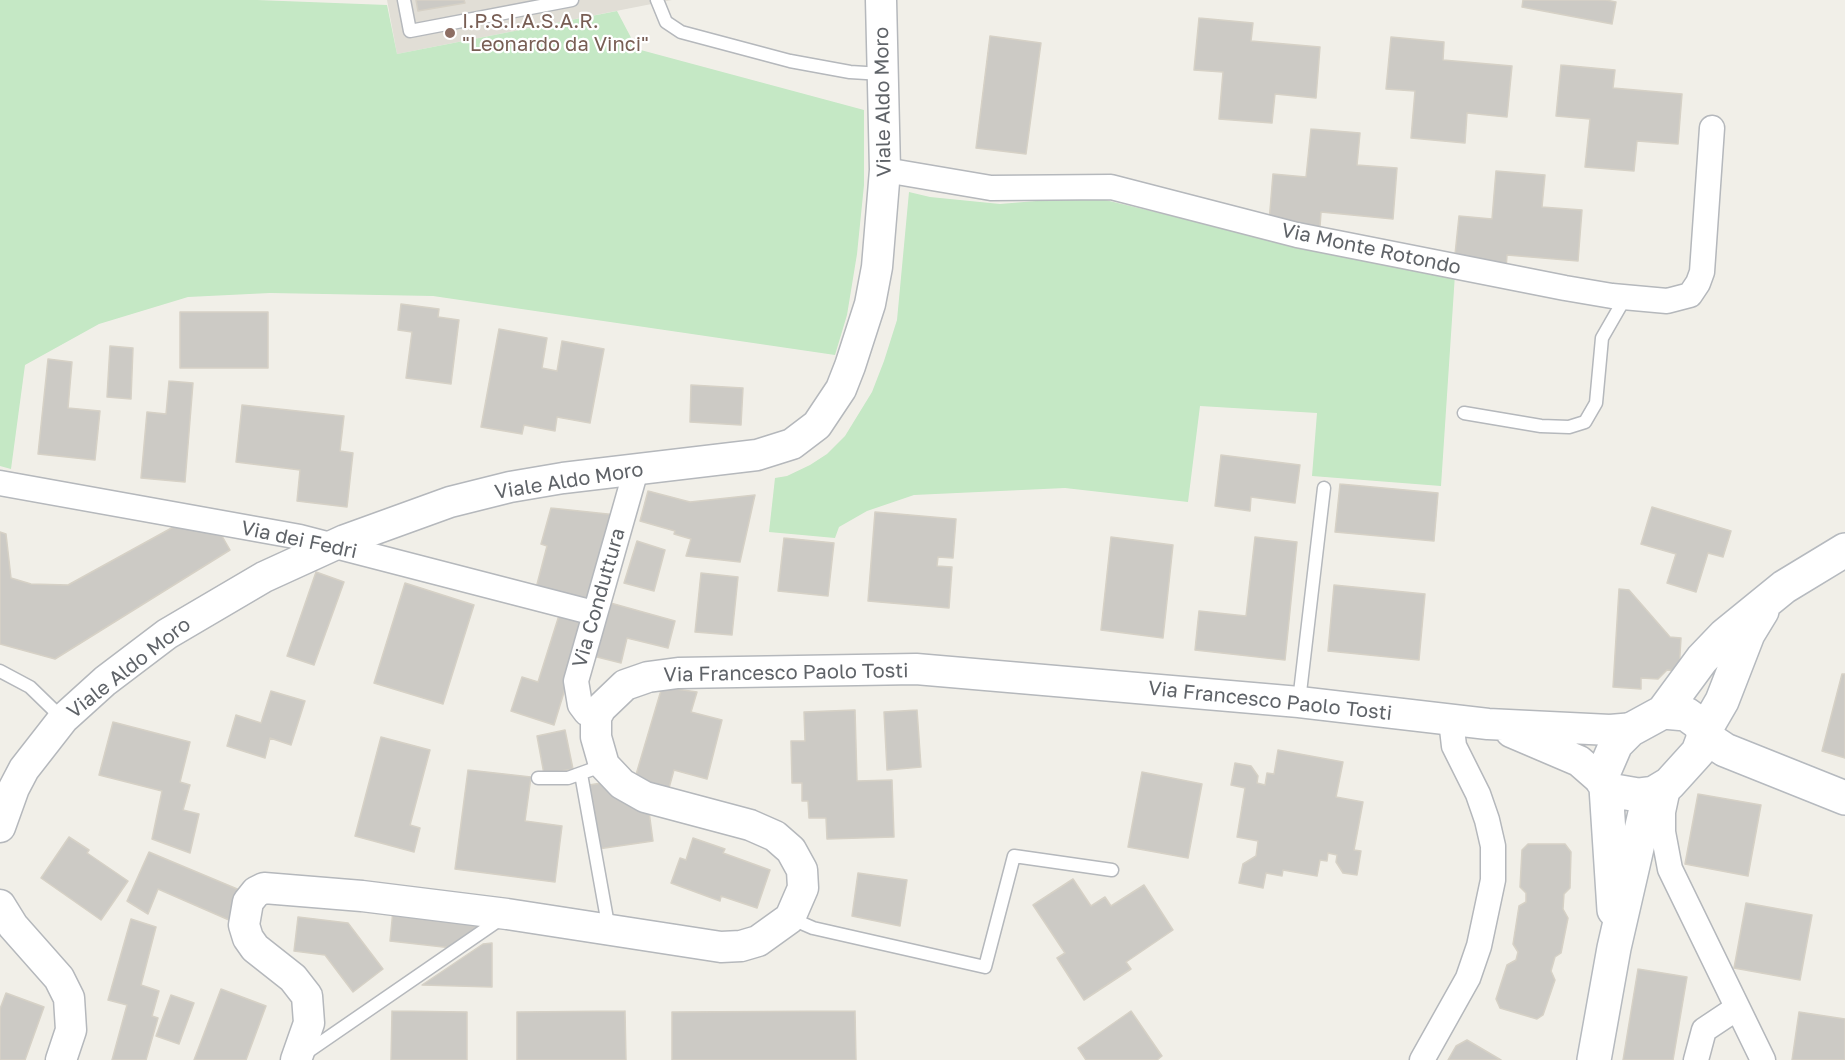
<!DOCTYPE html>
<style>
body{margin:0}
canvas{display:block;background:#f1efe8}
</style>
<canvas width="1845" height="1060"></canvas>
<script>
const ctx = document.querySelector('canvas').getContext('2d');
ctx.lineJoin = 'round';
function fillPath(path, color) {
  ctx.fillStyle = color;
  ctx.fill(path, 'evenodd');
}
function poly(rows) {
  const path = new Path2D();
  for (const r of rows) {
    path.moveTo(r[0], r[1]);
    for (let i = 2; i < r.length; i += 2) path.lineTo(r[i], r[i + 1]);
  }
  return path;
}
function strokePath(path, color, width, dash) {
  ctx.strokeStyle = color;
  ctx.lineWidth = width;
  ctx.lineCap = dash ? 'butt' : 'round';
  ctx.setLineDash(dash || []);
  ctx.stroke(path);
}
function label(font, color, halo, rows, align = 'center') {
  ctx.font = font + ' "Golos Text",sans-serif';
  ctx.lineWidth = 4.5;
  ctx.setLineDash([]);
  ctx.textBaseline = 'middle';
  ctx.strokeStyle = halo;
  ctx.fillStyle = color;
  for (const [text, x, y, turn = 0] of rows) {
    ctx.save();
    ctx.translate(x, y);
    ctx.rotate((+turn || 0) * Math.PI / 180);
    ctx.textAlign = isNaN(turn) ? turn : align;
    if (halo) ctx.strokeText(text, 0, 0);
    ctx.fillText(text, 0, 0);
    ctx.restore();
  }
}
fillPath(poly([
 [387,0,672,0,397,54]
]), '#e1ded6');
fillPath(poly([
 [0,0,257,0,387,5,397,54,617,11,637,49,864,110,864,185,857,254,847,315,835,355,433,296,270,293,188,297,99,324,25,365,11,469,0,466],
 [909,192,930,197,1000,204,1072,198,1101,199,1243,233,1455,274,1441,486,1312,476,1317,413,1200,406,1188,502,1065,488,914,495,867,511,839,527,835,538,769,532,775,478,787,476,810,465,827,454,845,436,872,392,884,361,897,320]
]), '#c5e8c5');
const building = poly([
 [416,0,464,0,465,3,418,11,416,0],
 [1523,0,1606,0,1616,2,1612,24,1522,7,1523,0],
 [1199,18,1253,23,1251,41,1320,47,1316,98,1275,94,1272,123,1219,119,1223,72,1194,70,1199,18],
 [990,36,1041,43,1026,154,976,148,990,36],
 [1391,37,1444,42,1443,60,1512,66,1507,117,1467,113,1465,143,1411,138,1415,91,1386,89,1391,37],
 [1561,65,1615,70,1613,88,1682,94,1678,144,1637,141,1634,171,1585,167,1590,119,1556,116,1561,65],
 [1311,129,1360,133,1357,165,1397,168,1393,219,1321,212,1320,227,1269,222,1273,174,1306,177,1311,129],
 [1496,171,1545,175,1542,207,1582,210,1578,261,1507,255,1506,269,1454,264,1459,216,1492,219,1496,171],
 [401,304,439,309,438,317,459,320,451,384,406,378,412,332,398,330,401,304],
 [180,312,268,312,268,368,180,368,180,312],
 [499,329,547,338,542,368,557,371,562,341,604,349,590,423,557,417,555,431,524,425,522,434,481,427,499,329],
 [110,346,133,348,131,399,107,397,110,346],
 [48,359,72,362,68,408,100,411,95,460,38,454,48,359],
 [169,381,193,383,185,482,141,478,147,412,166,414,169,381],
 [691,385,743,388,741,425,690,422,691,385],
 [242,405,344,416,340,451,353,453,347,507,297,501,300,470,236,462,242,405],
 [1221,455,1300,465,1295,503,1251,497,1250,511,1215,506,1221,455],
 [1340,484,1438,493,1434,541,1335,532,1340,484],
 [648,491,690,502,755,495,740,562,686,556,691,539,674,534,675,531,640,521,648,491],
 [1652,507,1731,531,1723,557,1708,553,1696,592,1667,583,1676,554,1641,544,1652,507],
 [551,508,617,515,591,606,535,592,547,546,541,544,551,508],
 [875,512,956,519,953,558,938,557,937,566,952,567,949,608,868,601,875,512],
 [177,525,222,536,230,550,55,659,0,644,0,532,6,534,11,578,31,584,68,585,177,525],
 [1111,537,1173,545,1163,638,1101,630,1111,537],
 [1255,537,1297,542,1285,660,1195,650,1199,611,1246,616,1255,537],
 [784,538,834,543,828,596,778,591,784,538],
 [637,541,665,550,654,591,624,583,637,541],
 [316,572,344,582,314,665,287,656,316,572],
 [701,573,738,577,732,635,695,632,701,573],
 [405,583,474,605,443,704,374,683,405,583],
 [1334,585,1425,594,1419,660,1328,651,1334,585],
 [1619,589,1629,590,1670,637,1681,638,1679,671,1667,670,1658,679,1641,678,1641,689,1613,687,1619,589],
 [607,602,675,621,668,648,627,638,621,663,593,656,607,602],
 [561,609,587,617,554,725,511,711,522,677,538,682,561,609],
 [1842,674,1845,674,1845,758,1822,751,1842,674],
 [662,687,697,692,691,712,722,720,707,779,674,770,669,788,635,778,662,687],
 [271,691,305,701,291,745,270,738,265,758,227,746,236,715,261,723,271,691],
 [855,710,857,781,892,780,894,837,827,839,826,818,809,818,808,801,802,801,802,783,792,783,791,741,805,741,804,712,855,710],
 [917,710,921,767,887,770,884,712,917,710],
 [113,722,190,742,180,782,190,785,183,810,199,814,190,853,152,839,162,791,99,775,113,722],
 [565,730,573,769,544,774,537,736,565,730],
 [381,737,430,750,410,825,420,828,414,852,355,836,381,737],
 [1278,750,1343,762,1336,797,1363,802,1354,850,1361,851,1357,875,1343,873,1336,862,1337,855,1328,853,1327,861,1320,860,1317,876,1283,870,1282,876,1266,873,1263,888,1239,883,1243,864,1256,856,1258,841,1237,837,1245,788,1231,785,1235,763,1251,766,1258,776,1257,783,1265,785,1267,773,1274,774,1278,750],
 [468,770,531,777,525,821,562,826,555,882,455,869,468,770],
 [1142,772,1202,784,1188,858,1128,847,1142,772],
 [608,782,648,804,653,841,598,849,589,785,608,782],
 [1698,794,1761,805,1748,876,1685,864,1698,794],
 [69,837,89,850,87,853,128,881,101,920,41,878,69,837],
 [693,838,725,849,723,853,770,870,757,908,721,896,720,901,671,883,680,858,686,860,693,838],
 [1528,844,1565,844,1571,852,1570,888,1564,894,1563,909,1568,918,1561,953,1555,957,1551,971,1555,980,1543,1015,1537,1019,1500,1008,1496,999,1507,965,1516,960,1518,952,1513,944,1519,906,1526,902,1526,893,1520,887,1522,850,1528,844],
 [149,852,242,891,229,920,158,889,148,914,127,901,149,852],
 [858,873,907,880,900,926,852,916,858,873],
 [1073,879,1091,906,1105,897,1111,906,1144,885,1173,930,1126,962,1131,969,1084,1000,1057,958,1065,953,1033,905,1073,879],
 [1746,903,1812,915,1800,980,1734,968,1746,903],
 [393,910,485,920,452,948,390,941,393,910],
 [298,917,348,923,383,969,353,992,325,955,294,951,298,917],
 [131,919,156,927,141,985,159,991,152,1016,158,1018,146,1060,112,1060,127,1005,108,1000,131,919],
 [492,943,492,987,422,985,483,944,492,943],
 [1638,969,1687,977,1673,1060,1623,1060,1638,969],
 [221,989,266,1006,246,1060,194,1060,221,989],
 [6,993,44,1007,25,1060,0,1060,0,1009,6,993],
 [171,995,194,1003,179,1044,156,1036,171,995],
 [392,1011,467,1012,467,1060,391,1060,392,1011],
 [625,1011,626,1060,517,1060,517,1012,625,1011],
 [855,1011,856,1060,672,1060,672,1012,855,1011],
 [1131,1011,1162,1056,1157,1060,1086,1060,1078,1048,1131,1011],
 [1799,1012,1845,1019,1845,1060,1792,1060,1799,1012],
 [1467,1040,1501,1060,1448,1060,1456,1046,1467,1040]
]);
fillPath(building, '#cccac5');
strokePath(building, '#d6d1c6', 1.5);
const service = poly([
 [404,0,410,31,572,0],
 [657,0,666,22,681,32,790,61,850,72,882,74],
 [1464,413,1541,426,1569,427,1585,422,1596,403,1602,338,1625,298],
 [0,671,30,687,63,719],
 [1299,701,1324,488],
 [581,774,609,930],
 [538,778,568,778,604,765],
 [790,918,813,928,985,967,1014,856,1112,870],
 [303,1055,502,918]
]);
const minor = poly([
 [885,170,991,188,1111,187,1297,235,1565,288,1612,296,1667,301,1690,295,1698,283,1702,272,1712,128],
 [0,483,300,537,594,613],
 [596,717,586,713,580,705,576,681,636,470],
 [1669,784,1663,812,1663,832,1670,869,1763,1060],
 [1422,1060,1468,978,1479,946,1493,880,1493,846,1487,820,1478,794,1454,746,1451,720],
 [1696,1060,1704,1030,1737,1008]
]);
const tertiary = poly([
 [1511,732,1579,761,1603,782],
 [0,827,14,788,24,769,63,719,105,681,167,634,264,577,345,540,450,502,510,487,563,478,757,455,792,444,817,425,841,389,850,366,870,304,877,267,885,170,881,0],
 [0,905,13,926,59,978,69,998,71,1030,61,1060],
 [296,1060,309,1023,307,996,293,978,255,948,248,938,244,925,248,902,256,892,264,888,362,896,507,914,721,947,741,946,758,941,790,918,803,888,802,870,791,850,775,836,750,825,645,797,622,784,604,765,596,737,596,717,601,708,625,685,648,677,678,673,916,669,1299,702,1488,724,1610,730,1634,728]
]);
const secondary = poly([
 [1663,712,1686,714,1700,724,1704,736,1698,752,1669,784,1654,793,1638,795,1609,790,1603,782,1603,774,1616,744,1630,730,1663,712],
 [1663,712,1702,659,1725,635,1784,587,1845,550],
 [1704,732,1722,701,1748,634,1762,611],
 [1704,736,1725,750,1845,798],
 [1606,787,1614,910],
 [1594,1060,1614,948,1645,813,1654,793]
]);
strokePath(service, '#b5b8bc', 15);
strokePath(minor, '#b5b8bc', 27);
strokePath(tertiary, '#b5b8bc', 33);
strokePath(secondary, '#b6babf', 36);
strokePath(service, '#fff', 12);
strokePath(minor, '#fff', 24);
strokePath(tertiary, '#fff', 30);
strokePath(secondary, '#fff', 33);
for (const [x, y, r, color] of [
 [450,33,6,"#8d6e63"]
]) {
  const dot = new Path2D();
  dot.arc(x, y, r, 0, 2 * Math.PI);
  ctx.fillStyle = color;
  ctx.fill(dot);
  strokePath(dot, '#fff', 2);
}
label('20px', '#785e54', '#fff', [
 ["I.P.S.I.A.S.A.R.",462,22],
 ["\"Leonardo da Vinci\"",462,45]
], 'left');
label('20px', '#5f6368', '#fff', [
 ["Viale Aldo Moro",883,102,-91],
 ["Via Monte Rotondo",1371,249,12],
 ["Viale Aldo Moro",569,481,-9],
 ["Via dei Fedri",299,540,12],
 ["Via Conduttura",599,598,-74],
 ["Viale Aldo Moro",129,668,-38],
 ["Via Francesco Paolo Tosti",786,673,-1],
 ["Via Francesco Paolo Tosti",1270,701,6]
]);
</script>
